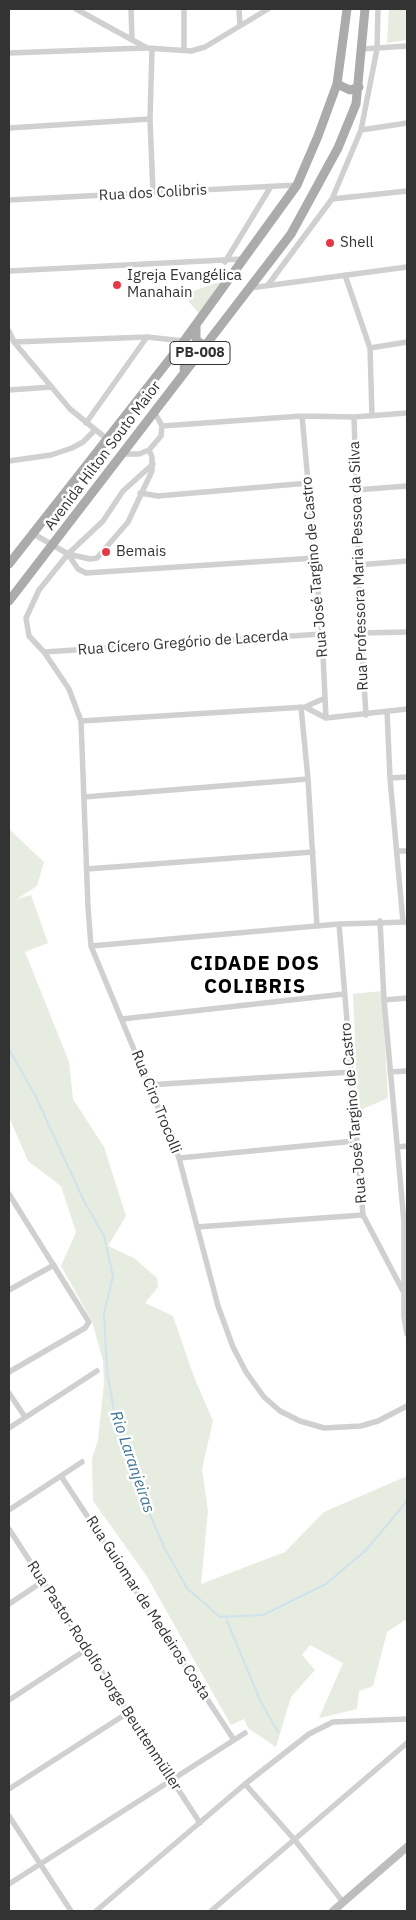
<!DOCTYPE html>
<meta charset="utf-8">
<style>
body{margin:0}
#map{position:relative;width:416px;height:1920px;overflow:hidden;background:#fff;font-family:"IBM Plex Sans",sans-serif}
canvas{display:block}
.frame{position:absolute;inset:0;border:10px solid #333;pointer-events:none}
</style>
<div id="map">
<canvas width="416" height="1920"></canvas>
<div class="frame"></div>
</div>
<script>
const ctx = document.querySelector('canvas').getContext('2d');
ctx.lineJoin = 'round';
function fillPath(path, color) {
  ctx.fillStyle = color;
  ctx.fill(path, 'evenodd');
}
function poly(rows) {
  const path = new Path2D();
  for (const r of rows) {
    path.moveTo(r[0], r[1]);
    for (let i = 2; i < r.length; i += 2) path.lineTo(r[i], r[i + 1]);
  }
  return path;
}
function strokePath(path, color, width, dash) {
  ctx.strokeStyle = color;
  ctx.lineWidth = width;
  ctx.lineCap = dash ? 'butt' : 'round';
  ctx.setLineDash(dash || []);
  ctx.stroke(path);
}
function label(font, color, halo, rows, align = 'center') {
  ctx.font = font + ' "IBM Plex Sans",sans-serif';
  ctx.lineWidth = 5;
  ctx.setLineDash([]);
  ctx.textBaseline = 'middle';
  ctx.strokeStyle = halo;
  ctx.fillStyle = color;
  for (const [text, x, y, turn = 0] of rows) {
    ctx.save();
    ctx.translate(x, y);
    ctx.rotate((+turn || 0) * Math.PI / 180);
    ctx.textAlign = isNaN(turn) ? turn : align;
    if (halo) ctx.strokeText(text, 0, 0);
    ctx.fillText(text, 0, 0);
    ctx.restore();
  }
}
fillPath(poly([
 [389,9,407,9,407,40,387,43],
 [232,278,202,317,189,302,190,292],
 [9,829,44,862,37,886,17,899,31,895,48,943,25,952,69,1062,73,1099,104,1147,126,1216,108,1246,134,1258,157,1278,158,1287,145,1303,173,1316,194,1377,213,1421,202,1469,208,1511,201,1584,285,1552,324,1512,407,1476,407,1619,387,1632,373,1686,359,1691,357,1709,319,1718,343,1663,310,1645,302,1655,315,1670,291,1697,276,1747,248,1728,244,1719,231,1725,146,1575,93,1501,92,1459,98,1440,104,1383,103,1361,92,1321,61,1266,76,1232,61,1186,28,1161,9,1117],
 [382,991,388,1098,358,1111,353,994]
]), '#e6ecdf');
strokePath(poly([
 [9,1049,35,1095,84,1201,104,1236,113,1276,104,1313,107,1371,116,1422,137,1485,165,1549,187,1588,220,1617,263,1615,326,1584,366,1550,407,1501],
 [227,1621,260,1700,278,1732]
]), '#cfe2ee', 2);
strokePath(poly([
 [76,9,147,48,191,51,205,47,268,9],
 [131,9,132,40],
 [239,9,240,25],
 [362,49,407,46],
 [152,50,150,119,153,193],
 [184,50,184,9],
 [9,53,144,48],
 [9,128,150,119],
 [361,130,407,123],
 [332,199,407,191],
 [9,200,297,185],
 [225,262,270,188],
 [9,271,243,259],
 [345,275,370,348,372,416],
 [268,285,332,199,361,130,377,49,378,9],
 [250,288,407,267],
 [9,331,14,342,70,409,107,439],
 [14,342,147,337,184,341],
 [370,348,407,342],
 [9,390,52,387],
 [154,411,162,426,302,416,354,417,407,413],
 [302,416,322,634,326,718],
 [354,417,361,633,366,715],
 [86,423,147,337],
 [122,454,139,454,149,450,161,436,162,426],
 [9,461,51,455,72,448,83,442,94,431],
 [153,464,123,491,103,521,68,554,39,590,26,618,29,636,44,652,69,689,81,721,88,907,91,946,179,1158,218,1306,233,1347,246,1372,264,1397,280,1411,300,1421,324,1428,361,1426,378,1421,407,1406],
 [356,490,407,486],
 [140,493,158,496,309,483],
 [32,533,68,554,78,569,86,573,315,558],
 [68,554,90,559,97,558,128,522,152,471,152,457,149,450],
 [358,565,407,561],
 [361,633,407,632],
 [44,652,322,634],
 [301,707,308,779,317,926],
 [305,707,326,718,407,709],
 [387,711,390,778,403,922],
 [81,721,305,707,325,698],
 [390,778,407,777],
 [84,797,308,779],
 [397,851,407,851],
 [87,869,313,852],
 [380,921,384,1000,404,1222,404,1317,407,1334],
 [339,924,363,1215,403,1291],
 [91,946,339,924,407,922],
 [384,1000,407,998],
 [122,1019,344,994],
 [390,1072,407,1071],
 [148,1085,351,1072],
 [398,1147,407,1146],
 [179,1158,355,1141],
 [9,1194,89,1322,85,1328,9,1372],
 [197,1227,363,1215],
 [9,1290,54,1265],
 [9,1393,25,1417],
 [9,1428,97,1371],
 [61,1476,234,1740],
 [9,1510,82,1462],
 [9,1529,200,1823],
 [9,1604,42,1582],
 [9,1700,87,1649],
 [245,1784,294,1839,343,1902],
 [9,1789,129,1712],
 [9,1816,71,1911],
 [9,1884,245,1733],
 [96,1911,245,1784,309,1734,333,1722,407,1719],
 [211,1911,407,1743]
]), '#d0d0d0', 5.5);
strokePath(poly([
 [333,1911,407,1847]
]), '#bdbdbd', 8);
strokePath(poly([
 [337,84,350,90,359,87],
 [196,325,196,340,205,346],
 [175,352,186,355,184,369],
 [9,564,184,341,297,185,318,136,337,84,347,9],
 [9,601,291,234,338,148,356,104,365,9]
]), '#ababab', 9);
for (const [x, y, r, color] of [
 [330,243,5,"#e63946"],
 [117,285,5,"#e63946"],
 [106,552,5,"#e63946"]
]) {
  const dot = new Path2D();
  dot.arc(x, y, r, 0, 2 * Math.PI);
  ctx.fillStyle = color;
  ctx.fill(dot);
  strokePath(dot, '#fff', 2);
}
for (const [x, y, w] of [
 [200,353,60]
]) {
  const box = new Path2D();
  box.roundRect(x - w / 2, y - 11.5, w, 23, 4);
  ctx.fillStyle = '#fff';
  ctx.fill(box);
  strokePath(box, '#333', 1);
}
label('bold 14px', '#333', null, [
 ["PB-008",200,353]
]);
label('15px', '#333', '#fff', [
 ["Rua dos Colibris",153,193,-3],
 ["Avenida Hilton Souto Maior",103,456,-53],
 ["Rua Professora Maria Pessoa da Silva",359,566,-92],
 ["Rua José Targino de Castro",315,567,-95],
 ["Rua Cícero Gregório de Lacerda",183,643,-4],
 ["Rua Ciro Trocolli",156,1102,68],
 ["Rua José Targino de Castro",354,1113,-95],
 ["Rua Guiomar de Medeiros Costa",148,1608,57],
 ["Rua Pastor Rodolfo Jorge Beuttenmüller",104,1676,57]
]);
label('15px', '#333', '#fff', [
 ["Shell",340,243],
 ["Igreja Evangélica",127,276],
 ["Manahain",127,293],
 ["Bemais",116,552]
], 'left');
label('italic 16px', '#3f7597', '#fff', [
 ["Rio Laranjeiras",132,1462,71]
]);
ctx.letterSpacing = '1px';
label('bold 20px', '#000', '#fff', [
 ["CIDADE DOS",255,964],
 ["COLIBRIS",255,987]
]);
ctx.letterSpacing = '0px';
</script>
